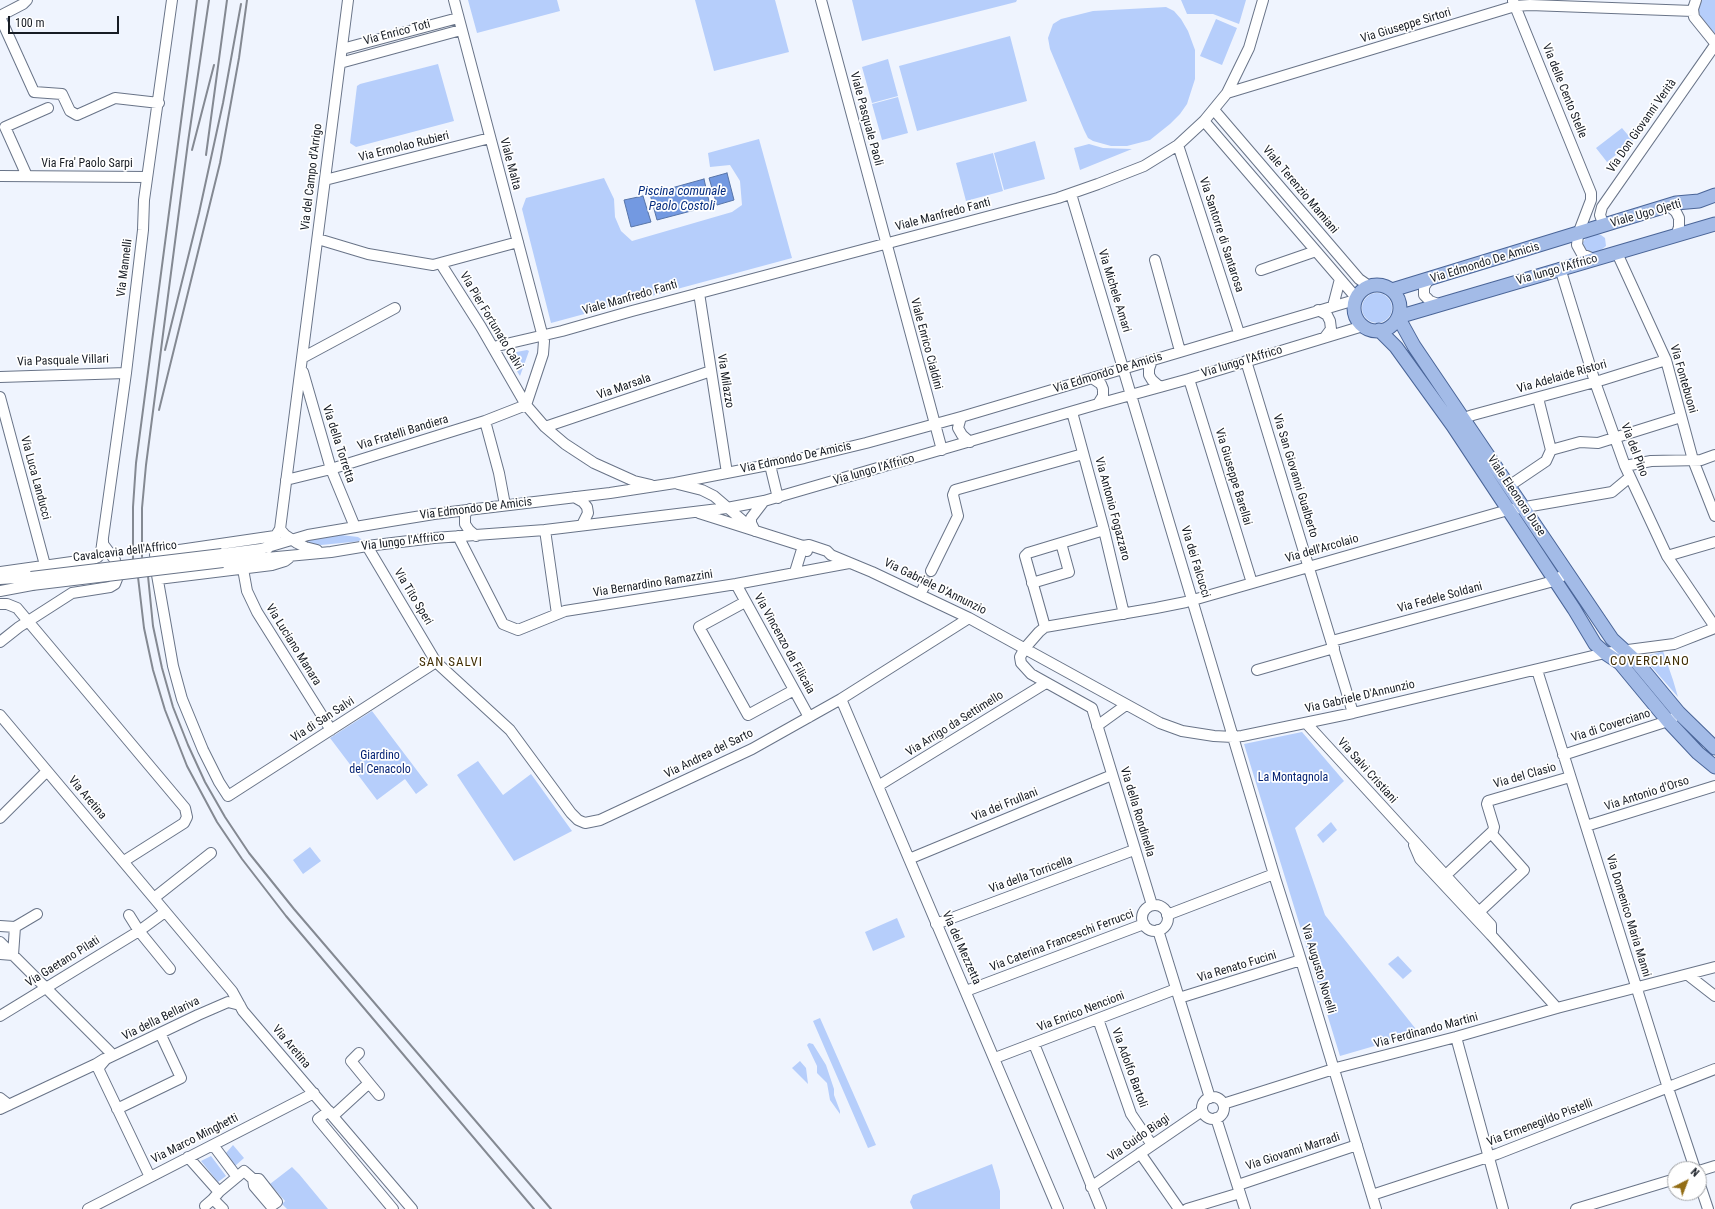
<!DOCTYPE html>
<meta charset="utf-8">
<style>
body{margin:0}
#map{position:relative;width:1715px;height:1209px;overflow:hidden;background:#eff4fe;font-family:"Roboto Condensed",sans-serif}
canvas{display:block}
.north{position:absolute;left:1667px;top:1161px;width:40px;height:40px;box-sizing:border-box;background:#fff;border:1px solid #a2a4a7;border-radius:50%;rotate:42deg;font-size:11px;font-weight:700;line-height:16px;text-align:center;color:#171c24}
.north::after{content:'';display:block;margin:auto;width:14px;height:18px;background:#936d15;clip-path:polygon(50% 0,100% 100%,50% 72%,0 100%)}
.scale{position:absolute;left:8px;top:16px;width:111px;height:18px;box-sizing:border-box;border:2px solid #171c24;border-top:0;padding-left:5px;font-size:12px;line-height:14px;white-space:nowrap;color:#171c24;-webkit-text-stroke:3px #fff;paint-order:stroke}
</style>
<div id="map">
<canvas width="1715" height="1209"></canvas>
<div class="north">N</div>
<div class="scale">100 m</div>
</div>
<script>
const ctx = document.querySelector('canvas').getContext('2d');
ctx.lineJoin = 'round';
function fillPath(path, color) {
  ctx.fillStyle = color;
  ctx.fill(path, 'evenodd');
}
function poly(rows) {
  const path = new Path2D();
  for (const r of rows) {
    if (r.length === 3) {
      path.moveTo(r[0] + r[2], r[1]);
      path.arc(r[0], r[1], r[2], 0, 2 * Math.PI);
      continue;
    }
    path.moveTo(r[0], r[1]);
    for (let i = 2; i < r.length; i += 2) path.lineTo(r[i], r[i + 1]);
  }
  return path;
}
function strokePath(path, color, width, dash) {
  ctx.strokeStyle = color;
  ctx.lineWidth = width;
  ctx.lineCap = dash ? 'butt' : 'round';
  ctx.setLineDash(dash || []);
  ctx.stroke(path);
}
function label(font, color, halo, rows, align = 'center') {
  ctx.font = font + ' "Roboto Condensed",sans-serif';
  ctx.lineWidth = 3.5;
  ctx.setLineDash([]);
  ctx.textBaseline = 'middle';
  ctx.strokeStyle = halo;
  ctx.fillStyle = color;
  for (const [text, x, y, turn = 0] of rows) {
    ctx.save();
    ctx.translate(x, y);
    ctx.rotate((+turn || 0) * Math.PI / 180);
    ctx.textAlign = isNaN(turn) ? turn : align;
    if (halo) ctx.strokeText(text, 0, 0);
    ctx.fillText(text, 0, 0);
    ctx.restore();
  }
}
fillPath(poly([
 [468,0,557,0,560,11,477,33],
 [695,0,775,0,789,52,714,71],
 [852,0,1017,0,1016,2,862,41],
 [1181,0,1246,0,1239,24,1213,14,1187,14],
 [1702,0,1715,0,1715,35,1701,20,1698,8],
 [1166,7,1174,11,1181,19,1188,31,1195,50,1195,79,1187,104,1180,114,1170,124,1150,140,1127,146,1111,146,1093,141,1088,138,1084,130,1050,49,1048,38,1053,24,1061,19,1093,11],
 [1216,19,1237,28,1222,65,1200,56],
 [1010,36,1027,101,917,131,899,66],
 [888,59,898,96,872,103,862,67],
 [438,64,454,121,356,147,350,143,357,86,360,84],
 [898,97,908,133,882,140,872,104],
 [1622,128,1633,141,1607,162,1596,148],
 [759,139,792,258,551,323,522,209,526,198,604,178,614,199,615,217,621,231,632,241,732,212,742,205,740,181,730,165,710,167,708,153],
 [1035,141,1045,179,1004,190,994,153],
 [1089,144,1103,148,1132,149,1080,170,1074,148],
 [993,153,1003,191,966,201,956,163],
 [1597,234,1601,235,1605,238,1606,246,1601,250,1592,253,1586,252,1582,245,1583,242,1587,237],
 [1377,308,15],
 [527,350,529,351,520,376,506,354],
 [341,535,358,537,361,539,362,541,321,545,308,544,305,542,322,536],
 [1663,651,1673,680,1678,697,1643,657],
 [372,711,428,785,416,794,405,779,377,800,330,738],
 [1302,732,1344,781,1295,828,1325,915,1419,1033,1340,1056,1244,744],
 [478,761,503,795,531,774,572,831,514,861,457,775],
 [1331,822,1337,830,1323,843,1317,835],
 [310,847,321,861,303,874,293,860],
 [897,918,905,937,873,951,865,932],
 [1398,956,1412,971,1403,979,1388,964],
 [820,1018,876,1145,868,1148,813,1021],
 [809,1043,813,1044,826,1065,834,1089,834,1095,840,1111,840,1114,830,1100,827,1083,817,1073,817,1066,807,1045],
 [800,1061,806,1068,808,1084,792,1068],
 [233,1145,244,1158,235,1166,226,1153],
 [211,1156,226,1176,218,1182,201,1161],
 [992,1164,1000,1191,1000,1209,913,1209,910,1202,913,1195],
 [292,1167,299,1174,328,1209,287,1209,282,1204,285,1201,270,1184]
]), '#b6cefb');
const water = poly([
 [727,173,734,200,717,205,709,178,727,173],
 [704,179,710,206,657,220,650,194,704,179],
 [643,196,651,222,631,227,624,200,643,196]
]);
fillPath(water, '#7399e1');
strokePath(water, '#5774a8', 1);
strokePath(poly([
 [925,585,931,571]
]), '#c4c9d2', 10, [10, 5]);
const minor = poly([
 [454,0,544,341,543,354,526,405],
 [821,0,942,450],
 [1696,0,1693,9,1694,17,1715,43],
 [1513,1,1591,193,1591,200,1578,234,1577,245,1582,254,1594,259],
 [0,16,23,4,27,0],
 [0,17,34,92,62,94,70,111,77,115,115,98,159,103],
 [342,49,458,18],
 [340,63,461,30],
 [1227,93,1515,6,1530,5,1693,11],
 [1214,110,1359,279,1369,286],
 [1204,121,1353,294,1355,299],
 [1178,145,1239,333],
 [0,176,147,177],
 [27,176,5,127,48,108],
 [325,180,490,138],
 [1071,194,1276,881,1301,960,1376,1209],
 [1668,205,1676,212,1679,218,1679,227,1676,236],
 [1604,226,1600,215,1602,207,1715,45],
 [318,239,368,254,433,265,518,242],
 [1617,253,1666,360,1693,460,1715,516],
 [1155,260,1180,351],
 [441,264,481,327,526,405,545,427,565,444,594,463,634,481,651,485],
 [1560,268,1595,382,1625,466,1667,556,1715,627],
 [1261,270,1316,251],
 [1429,279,1424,287,1424,295,1430,301,1438,304],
 [699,293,727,473],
 [1333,306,1340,279],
 [1318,310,1327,315,1330,321,1331,329,1325,337],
 [493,347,562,331,632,311,1058,198,1098,184,1144,166,1178,145,1204,121,1227,93,1249,48,1263,0],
 [302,358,395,308],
 [1152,360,1149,369,1149,375,1152,380,1160,387],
 [1246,361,1353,713],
 [303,372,331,469,355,527],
 [0,377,126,373],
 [1092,378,1101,384,1103,389,1103,396,1098,404],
 [1189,379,1252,583],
 [0,397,45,565],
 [1538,398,1551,450],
 [1072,412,1104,530,1124,614],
 [961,417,958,428,962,435,970,442],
 [485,421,499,473,505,505],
 [1457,422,1464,418,1473,415,1602,380,1666,360],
 [545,427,711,371],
 [770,465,778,498],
 [1625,466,1651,461,1701,460,1715,455],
 [286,480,331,469,485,421,526,405],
 [678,484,702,490,714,496,749,526],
 [1509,486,1546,461,1551,450,1580,442,1598,443,1681,417],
 [574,497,583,502,587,507,588,513,582,525],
 [470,509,465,514,465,524,469,530,476,536],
 [699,513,803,546,807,551],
 [280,529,285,535,297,543,305,547,317,550],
 [545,530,557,614],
 [755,531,751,523,751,518,764,501],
 [458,536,503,624,518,630,565,611,736,584,849,563],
 [103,540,103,544,115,560],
 [367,546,436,662,510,730,571,813,578,820,585,823,600,820,752,749,841,699,969,618],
 [803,546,809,545,827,551,831,555,872,572,969,618,1160,723,1182,731,1214,736,1233,737,1242,736,1353,713,1605,653,1674,644,1715,628],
 [268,548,280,529,348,0],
 [222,554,261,549,308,535,391,521,434,514,610,493,675,483,804,458,866,443,961,417,1355,300],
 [155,555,159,553,275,536],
 [1667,556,1715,542],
 [223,562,331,552,367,546,434,538,545,530,727,508,764,501,1098,404,1189,379,1363,326],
 [243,569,247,591,257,612,331,730],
 [931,571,958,516,953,495,955,490,1083,454],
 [0,572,93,559,98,557,101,552,126,373,143,230,144,200,172,0],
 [795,572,803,546],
 [157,575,173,666,182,699,203,750,219,782,228,796,436,662],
 [0,579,31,577],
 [158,579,272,565,285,561,289,558],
 [1032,583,1069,572,1061,543,1104,530],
 [736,584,809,717],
 [0,591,32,585],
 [920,594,925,585],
 [745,602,699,627,748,715,794,690],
 [0,604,7,604,17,608,185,808,187,817,184,823,124,861],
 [1045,627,1025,556,1028,553,1061,543],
 [1332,641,1550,582,1568,573],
 [0,642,19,627,72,593,110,587,115,584,117,579],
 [1257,670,1334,648],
 [1537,670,1668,1088,1695,1169],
 [841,699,1058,1209],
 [0,715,232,991,243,1011,412,1209],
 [1306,723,1491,925,1491,935,1557,1008],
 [1097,726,1126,705],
 [1563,755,1668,721,1673,718],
 [878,786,1046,683],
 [0,818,47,771],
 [1586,826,1715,786],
 [1414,845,1420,859,1491,935],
 [909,859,1112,775],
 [1446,875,1493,831,1494,827,1487,804,1488,801,1570,777],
 [154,898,211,853],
 [1152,905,1092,708,1031,674,1021,663,1020,657,1025,648,1039,632,1045,627,1156,608,1186,602,1508,510,1612,492,1630,477],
 [1155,918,13],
 [1479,912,1524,870,1491,833],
 [129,915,139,931,170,969],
 [1167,915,1274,874],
 [936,924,1134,850],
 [0,926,15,927,37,914],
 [1158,930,1210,1098],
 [0,942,113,1055],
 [0,954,13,955,15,927],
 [1688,975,1715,996],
 [966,991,1144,924],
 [1179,998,1301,960],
 [0,1016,139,931,165,912],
 [1098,1019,1131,1114,1152,1145],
 [1456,1037,1503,1209],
 [1034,1044,1101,1209],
 [995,1058,1176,989],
 [96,1064,150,1177],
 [99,1070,100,1066,106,1059,198,1015,228,1002,240,1005],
 [369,1083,379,1095],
 [1213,1108,11],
 [0,1098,9,1105],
 [1223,1104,1340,1067,1456,1037,1557,1008,1715,967],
 [0,1109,96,1064,104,1059],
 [117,1109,181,1078,160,1033],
 [329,1111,318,1119,393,1209],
 [333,1116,369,1083,351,1061,359,1053],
 [1216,1118,1245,1209],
 [1140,1153,1179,1209],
 [188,1157,219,1192,237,1177,213,1145],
 [1699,1171,1715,1166],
 [237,1177,244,1171,253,1179,254,1186,271,1206,277,1202,259,1179,253,1179],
 [1699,1182,1708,1209],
 [1238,1185,1357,1145],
 [1091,1187,1202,1111],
 [219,1192,213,1199,223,1209],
 [1372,1195,1497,1154,1715,1069],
 [205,1206,213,1199],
 [88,1209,314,1093],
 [1187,1209,1240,1193],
 [1576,1209,1675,1179]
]);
const major = poly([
 [1377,308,23],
 [1392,290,1676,203,1699,201,1715,195],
 [1398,317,1414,346,1612,639,1635,660,1679,713,1715,748],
 [1398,317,1715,224],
 [1379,330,1396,347,1453,426,1574,609,1595,644,1605,653,1620,663,1668,721,1698,753,1715,767]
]);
strokePath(minor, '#697488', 12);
strokePath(major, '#4a6598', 15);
strokePath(minor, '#fff', 10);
strokePath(major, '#a3bbe7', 13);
strokePath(poly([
 [192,150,214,65],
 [206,155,227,0],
 [165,350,199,213,223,103,241,4],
 [159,410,220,163,239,58,247,0],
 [142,557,142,508,146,465,188,142,209,0],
 [133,559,133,507,136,463,197,0],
 [148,576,153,626,162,668,173,707,188,745,205,782,225,817,249,853,294,909,551,1209],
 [138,577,144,628,153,670,165,710,187,766,217,822,242,859,286,916,534,1209]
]), '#848992', 2);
const minorBridge = poly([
 [31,577,222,554],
 [32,585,223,562]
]);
strokePath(minorBridge, '#697488', 12, []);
strokePath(minorBridge, '#fff', 10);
label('12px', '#171c24', '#fff', [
 ["Via Giuseppe Sirtori",1406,26,-17],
 ["Via Enrico Toti",397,33,-15],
 ["Via delle Cento Stelle",1564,91,68],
 ["Viale Pasquale Paoli",866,119,75],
 ["Via Don Giovanni Verità",1642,126,-55],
 ["Via Ermolao Rubieri",404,147,-14],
 ["Via Fra' Paolo Sarpi",87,164],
 ["Viale Malta",510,164,75],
 ["Via del Campo d'Arrigo",312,177,-83],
 ["Viale Terenzio Mamiani",1300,190,50],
 ["Viale Ugo Ojetti",1646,214,-16],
 ["Viale Manfredo Fanti",943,215,-15],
 ["Via Santorre di Santarosa",1221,235,72],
 ["Via Edmondo De Amicis",1485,263,-17],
 ["Via Mannelli",125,268,-83],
 ["Via lungo l'Affrico",1557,270,-16],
 ["Via Michele Amari",1114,291,73],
 ["Viale Manfredo Fanti",630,298,-16],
 ["Via Pier Fortunato Calvi",491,321,59],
 ["Viale Enrico Cialdini",926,344,75],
 ["Via Pasquale Villari",63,361,-2],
 ["Via lungo l'Affrico",1242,362,-17],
 ["Via Edmondo De Amicis",1108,373,-17],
 ["Via Adelaide Ristori",1562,377,-16],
 ["Via Fontebuoni",1683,379,74],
 ["Via Milazzo",725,381,81],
 ["Via Marsala",624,387,-19],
 ["Via Fratelli Bandiera",403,433,-17],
 ["Via della Torretta",338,444,72],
 ["Via del Pino",1634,450,69],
 ["Via Edmondo De Amicis",796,458,-12],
 ["Via lungo l'Affrico",874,470,-16],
 ["Via San Giovanni Gualberto",1295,476,73],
 ["Via Giuseppe Barellai",1233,477,73],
 ["Via Luca Landucci",35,478,75],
 ["Viale Eleonora Duse",1516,496,56],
 ["Via Edmondo De Amicis",476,509,-7],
 ["Via Antonio Fogazzaro",1112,509,75],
 ["Via lungo l'Affrico",403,542,-7],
 ["Via dell'Arcolaio",1322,549,-16],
 ["Cavalcavia dell'Affrico",125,552,-7],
 ["Via dei Falcucci",1195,562,73],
 ["Via Bernardino Ramazzini",653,584,-9],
 ["Via Gabriele D'Annunzio",935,587,26],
 ["Via Tito Speri",413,597,59],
 ["Via Fedele Soldani",1440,598,-15],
 ["Via Vincenzo da Filicaia",784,644,61],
 ["Via Luciano Manara",293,645,58],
 ["Via Gabriele D'Annunzio",1360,697,-13],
 ["Via di San Salvi",323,720,-33],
 ["Via Arrigo da Settimello",955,724,-32],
 ["Via di Coverciano",1611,726,-18],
 ["Via Andrea del Sarto",709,754,-26],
 ["Via Salvi Cristiani",1367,771,48],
 ["Via del Clasio",1525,776,-16],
 ["Via Antonio d'Orso",1647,794,-18],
 ["Via Aretina",87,798,50],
 ["Via dei Frullani",1005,805,-22],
 ["Via della Rondinella",1137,812,73],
 ["Via della Torricella",1031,875,-20],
 ["Via Domenico Maria Manni",1628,916,73],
 ["Via Caterina Franceschi Ferrucci",1062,941,-21],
 ["Via del Mezzetta",961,948,66],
 ["Via Gaetano Pilati",63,962,-32],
 ["Via Renato Fucini",1237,967,-17],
 ["Via Augusto Novelli",1318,969,73],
 ["Via Enrico Nencioni",1081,1012,-21],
 ["Via della Bellariva",161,1019,-26],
 ["Via Ferdinando Martini",1426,1031,-15],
 ["Via Aretina",291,1047,50],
 ["Via Adolfo Bartoli",1129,1068,70],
 ["Via Ermenegildo Pistelli",1540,1123,-21],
 ["Via Guido Biagi",1139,1138,-35],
 ["Via Marco Minghetti",195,1139,-27],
 ["Via Giovanni Marradi",1293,1152,-18]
]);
label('12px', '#001f71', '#fff', [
 ["Giardino",380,756],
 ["del Cenacolo",380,770],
 ["La Montagnola",1293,778]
]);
label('italic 13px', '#082f81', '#fff', [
 ["Piscina comunale",682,192],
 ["Paolo Costoli",682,207]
]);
ctx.letterSpacing = '1px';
label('13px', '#402e05', '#fff', [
 ["COVERCIANO",1650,662],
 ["SAN SALVI",451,663]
]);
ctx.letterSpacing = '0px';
</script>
